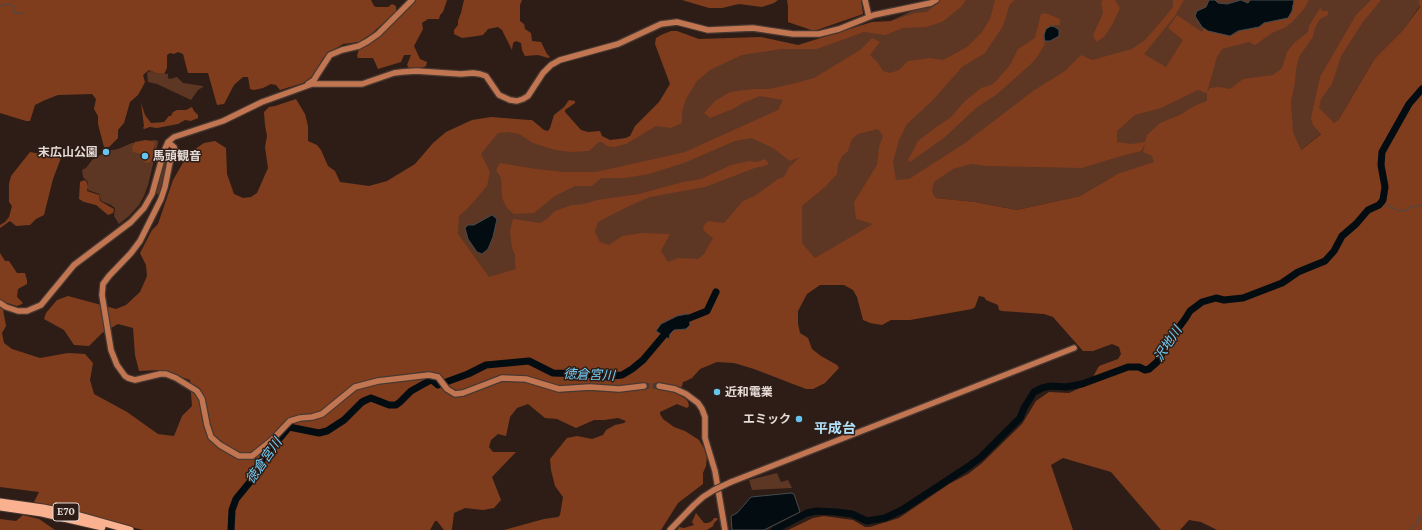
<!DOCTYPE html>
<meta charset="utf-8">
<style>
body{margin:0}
canvas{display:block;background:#2d1d16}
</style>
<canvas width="1422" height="530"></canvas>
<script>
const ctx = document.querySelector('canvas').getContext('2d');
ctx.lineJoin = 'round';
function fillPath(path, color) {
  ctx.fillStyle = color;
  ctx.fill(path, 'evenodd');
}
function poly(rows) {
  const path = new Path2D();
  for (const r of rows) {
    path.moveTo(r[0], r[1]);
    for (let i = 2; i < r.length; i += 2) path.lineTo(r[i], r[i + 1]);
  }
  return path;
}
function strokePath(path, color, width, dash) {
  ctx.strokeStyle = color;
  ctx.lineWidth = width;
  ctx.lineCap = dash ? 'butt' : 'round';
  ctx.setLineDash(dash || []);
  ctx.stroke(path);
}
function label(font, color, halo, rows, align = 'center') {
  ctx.font = font + ' "Crimson Pro","Noto Sans JP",serif';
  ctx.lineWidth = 3;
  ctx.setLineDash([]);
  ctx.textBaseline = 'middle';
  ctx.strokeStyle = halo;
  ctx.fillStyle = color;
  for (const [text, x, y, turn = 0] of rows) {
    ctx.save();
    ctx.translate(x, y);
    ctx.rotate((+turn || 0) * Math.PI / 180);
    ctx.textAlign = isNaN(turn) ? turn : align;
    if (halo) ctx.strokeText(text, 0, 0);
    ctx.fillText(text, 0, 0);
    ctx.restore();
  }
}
fillPath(poly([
 [935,0,1418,0,1420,6,1403,30,1375,58,1339,119,1266,178,1234,174,1117,174,1080,196,1017,210,975,202,936,198,932,191,791,291,516,274,489,279,452,228,479,157,481,141,505,129,604,140,614,144,633,135,725,56,771,45,810,45,878,27],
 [150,71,156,73,168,74,168,78,170,79,177,77,183,83,203,86,203,87,198,90,191,100,157,84,148,82,147,73],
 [155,140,158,141,158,143,148,185,144,196,139,205,129,216,119,224,114,216,115,208,111,205,101,201,99,194,88,190,88,182,83,177,82,170,86,168,92,160,107,151,118,149,132,143],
 [169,148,173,150,165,182,159,195,155,193,166,154],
 [777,473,781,482,788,480,792,488,752,490,749,480]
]), '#5d3624');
fillPath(poly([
 [0,0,371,0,374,6,376,7,388,7,392,4,396,6,396,12,371,34,359,42,343,44,330,52,323,58,315,74,303,83,280,90,276,85,271,84,263,88,254,90,250,89,248,77,243,77,234,85,224,104,217,105,208,73,188,73,183,54,178,52,174,54,170,53,167,55,167,68,164,74,156,73,149,70,143,75,145,82,142,88,138,95,130,102,124,123,118,130,118,138,109,147,104,147,98,124,98,116,94,109,96,99,92,94,58,95,45,100,35,105,30,121,26,121,0,113],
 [415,0,447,0,443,12,440,15,439,19,428,19,422,23,423,29,414,46,420,59,427,62,426,66,421,68,409,68,407,65,411,55,404,55,401,62,378,69,373,58,358,58,357,56,359,49,377,39],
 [464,0,522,0,520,5,520,21,524,24,525,29,531,33,532,41,541,42,547,54,550,57,548,58,538,55,525,56,522,50,521,43,516,41,513,43,512,50,502,30,498,27,488,29,483,35,477,36,462,38,454,34,454,30,458,25,458,21,461,13],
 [682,0,778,0,774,3,762,7,739,4,722,8,709,8],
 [787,0,861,0,863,14,814,31,788,22,788,6],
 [940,0,966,0,961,7,942,22,926,27,903,28,885,35,864,32,817,49,782,49,742,55,710,70,697,81,686,99,682,112,682,123,671,128,656,126,626,144,614,147,607,146,602,142,599,142,589,151,571,152,555,150,533,143,519,134,508,132,498,133,481,154,490,172,487,186,468,208,459,216,458,234,489,277,516,269,515,264,515,255,512,248,510,231,513,219,540,223,548,218,555,211,572,205,584,204,597,200,639,194,683,182,701,179,731,165,749,161,757,162,765,159,769,164,764,166,755,168,705,187,650,197,627,207,598,222,595,232,600,242,609,245,622,236,642,233,670,234,661,251,668,262,678,258,698,259,704,254,713,238,704,231,703,226,708,221,724,223,743,201,756,195,778,179,784,177,789,167,800,157,790,161,773,148,751,138,735,141,684,163,649,174,625,178,601,178,592,186,575,186,555,196,534,213,514,214,507,208,502,198,501,178,496,170,500,163,536,169,565,172,596,172,685,152,778,110,783,100,760,96,743,103,733,109,710,118,704,113,715,101,730,92,753,89,769,89,792,84,814,78,860,50,872,38,880,42,870,55,878,63,883,71,890,73,899,70,908,61,930,58,943,60,967,47,982,32,990,19,995,0,1015,0,1010,4,1003,26,985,53,962,67,933,100,907,124,899,140,893,162,896,180,909,179,965,143,1033,91,1065,71,1081,55,1092,60,1132,49,1145,40,1164,18,1173,7,1173,0,1184,0,1175,16,1144,54,1166,67,1183,40,1168,28,1177,15,1202,32,1204,28,1209,31,1230,36,1240,31,1263,22,1276,21,1289,16,1292,11,1294,0,1309,0,1304,9,1292,22,1286,27,1272,33,1255,45,1249,42,1222,49,1217,57,1207,92,1210,88,1219,87,1230,89,1243,79,1273,75,1282,68,1287,52,1295,42,1308,32,1309,26,1320,8,1323,11,1328,11,1328,15,1320,19,1315,28,1313,37,1299,57,1296,69,1295,82,1291,102,1293,132,1301,150,1321,134,1313,125,1311,118,1320,77,1356,15,1371,0,1381,0,1363,22,1341,56,1332,84,1321,99,1319,108,1334,123,1339,119,1375,58,1403,30,1420,7,1418,0,1422,0,1422,530,1217,530,1201,522,1189,520,1180,530,1161,530,1111,472,1063,458,1051,465,1073,530,788,530,813,518,824,516,853,520,865,527,870,527,899,518,949,484,968,474,981,464,1022,424,1036,401,1049,392,1069,393,1089,384,1099,366,1118,359,1121,354,1119,347,1112,344,1093,351,1083,351,1053,317,1044,314,1002,311,999,310,998,305,986,300,984,297,979,296,975,307,972,309,910,320,891,320,882,325,870,323,863,320,857,297,853,290,844,285,820,285,807,294,798,311,798,324,800,333,808,338,812,349,821,356,837,365,839,368,825,383,813,389,806,389,754,369,734,363,717,362,700,369,692,378,686,381,683,382,682,386,680,388,674,387,672,391,686,399,688,402,689,406,687,408,677,404,660,412,660,414,663,419,674,427,685,431,699,440,704,448,707,456,706,466,703,473,703,484,678,503,661,530,504,530,544,519,558,517,560,515,563,497,555,486,551,470,550,459,567,438,577,436,592,439,603,435,606,430,615,425,624,423,626,421,618,418,604,420,594,420,576,428,557,419,545,418,528,404,517,408,510,417,506,436,498,434,491,440,489,447,493,452,516,452,492,477,501,500,494,508,483,510,465,508,454,513,452,529,451,530,444,530,437,521,435,521,430,530,143,530,34,502,39,492,0,487,0,253,5,261,9,261,17,273,25,273,27,280,27,284,18,289,17,297,23,303,20,305,17,306,7,303,2,304,6,326,2,333,4,343,12,349,40,358,68,353,85,354,93,363,90,380,94,394,127,412,158,434,174,436,182,416,192,406,190,380,161,370,139,371,135,355,133,328,118,324,102,333,89,346,74,345,64,330,44,319,46,313,57,300,68,296,116,309,126,305,140,292,147,276,146,265,140,253,152,230,158,224,173,180,188,154,204,143,215,141,226,148,227,174,234,194,243,198,251,197,257,193,268,168,265,147,267,136,265,125,264,112,269,107,275,106,296,99,305,114,308,126,308,141,317,145,321,150,328,166,335,171,340,182,369,186,387,181,415,164,433,143,446,132,472,120,491,117,529,120,532,120,544,130,548,131,550,128,554,115,564,107,569,100,575,101,575,103,565,110,565,112,581,130,588,132,600,131,602,136,610,140,626,138,630,136,635,126,659,102,670,84,655,44,656,38,661,35,671,31,677,31,699,39,761,37,798,45,872,22,891,21,915,13,927,12],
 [1198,90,1206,93,1207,92,1207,101,1194,106,1182,114,1160,123,1147,135,1145,142,1131,144,1117,142,1117,131,1135,115,1161,108],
 [878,129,883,136,879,147,877,165,854,202,856,219,873,224,815,258,802,243,802,206,825,187,837,174,838,164,842,156,848,151,852,139,858,134],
 [1145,144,1143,152,1152,156,1154,162,1117,174,1080,196,1017,210,975,202,936,198,932,191,934,182,953,169,971,164,987,166,1082,168,1118,157,1141,151],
 [1103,0,1115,0,1120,8,1112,25,1104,37,1096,42,1093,35,1103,13,1101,2],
 [1045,13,1060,19,1060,25,1054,25,1043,37,1045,44,1037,57,1030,65,996,95,976,108,945,137,910,162,908,160,918,141,939,125,950,118,965,101,981,88,991,85,997,80,1010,65,1018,49,1035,38,1041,14],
 [141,103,145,115,151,123,164,122,169,116,171,116,173,112,177,110,186,110,192,107,194,111,198,115,198,118,191,121,185,120,178,124,157,128,150,127,144,129,143,128,144,126],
 [146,140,155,142,155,144,154,147,152,159,151,162,147,163,144,162,141,154,133,152,132,147,135,142],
 [30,152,61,158,53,179,44,215,36,219,30,225,16,226,10,221,0,228,0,225,5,222,9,217,12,206,9,202,9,184,11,176],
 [84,180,87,182,88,187,87,191,99,195,100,201,114,209,113,213,108,215,96,205,84,202,79,199,80,182],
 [696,513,704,523,708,523,712,521,714,518,717,518,718,519,714,523,713,526,707,530,677,530,679,527,684,528,694,525,692,522],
 [23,515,39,519,55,530,0,530,0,519,16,521]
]), '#7f3d1d');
const water = poly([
 [1209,0,1215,0,1218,3,1227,4,1241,0,1248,3,1250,0,1294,0,1292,11,1288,18,1264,23,1259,27,1238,31,1230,36,1208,31,1202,27,1195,16,1197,11,1206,7,1209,0],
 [1051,26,1055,27,1059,30,1059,36,1050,41,1045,41,1044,35,1046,29,1051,26],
 [492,215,497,219,493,237,488,249,482,254,477,252,468,239,465,228,468,225,474,225,492,215],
 [687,314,689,315,690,325,686,329,674,330,670,334,669,339,656,331,661,324,677,316,687,314],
 [791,493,794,494,800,512,764,530,732,530,731,516,737,513,751,497,791,493]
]);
fillPath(water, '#030c11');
strokePath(water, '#474a4c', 1);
strokePath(poly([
 [0,6,8,4,12,5,15,13,18,14,24,12],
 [1381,203,1400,211,1404,211,1411,207,1422,205],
 [1409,530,1418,523,1419,517,1422,517]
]), '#474a4c', 1);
strokePath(poly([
 [682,321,707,311,716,292],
 [231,530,232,510,236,499,254,477,256,469,264,457,289,427,319,433,327,431,344,420,362,402,366,400,371,398,389,405,396,405,400,402,411,391,429,381,432,380,438,385,468,374,486,365,529,361,553,373,587,374,603,377,622,375,632,369,643,360,670,328],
 [774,530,807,513,816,511,836,512,852,514,867,521,885,518,902,510,969,466,981,457,1020,418,1024,408,1034,392,1042,388,1051,386,1066,387,1082,384,1128,367,1139,367,1145,370,1149,369,1157,362,1171,338,1185,319,1190,311,1202,302,1216,298,1224,300,1243,298,1282,283,1298,272,1325,261,1334,251,1342,236,1356,224,1368,210,1379,205,1383,200,1385,187,1381,165,1382,152,1409,104,1422,89]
]), '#030c11', 7);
strokePath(poly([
 [644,386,659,386]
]), '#493a33', 5.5, [5.5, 3]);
const secondary = poly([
 [865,0,869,17],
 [308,84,314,80,317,75,330,55,342,50,359,46,368,41,378,34,412,0],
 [168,142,174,147,175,150,170,162,165,187,161,199,140,241,131,253,109,276,103,284,102,295,111,350,117,365,125,376,128,378,135,380,160,374,166,374,176,378,197,391,202,399,207,425,211,437,220,445,239,456,252,456,272,440,290,421,300,418,312,417,322,414,355,387,378,381,429,375,438,377,447,389,455,394,463,393,502,378,526,379,559,389,590,387,619,389,644,386],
 [0,303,6,307,18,311,27,311,41,305,74,265,131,222,144,208,152,194,164,151,168,142,174,137,223,121,262,102,312,84,362,84,394,73,402,72,416,71,461,74,473,73,480,74,486,76,499,95,510,100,517,101,523,99,528,96,543,73,551,65,560,60,618,44,661,24,677,22,708,30,753,28,793,34,819,34,839,29,874,15,931,3,936,0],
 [659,386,675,389,686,394,698,403,702,409,705,417,705,438,715,471,725,530],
 [731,482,1074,348],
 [670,530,694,505,703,497,714,490]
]);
const highway = poly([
 [0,502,43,508,73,514,130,530],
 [0,507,42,513,102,527]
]);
strokePath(secondary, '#473831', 8);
strokePath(highway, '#473831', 9);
strokePath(secondary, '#c27551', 5.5);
strokePath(highway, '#fab190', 7);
const secondaryBridge = poly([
 [714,490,731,482]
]);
strokePath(secondaryBridge, '#473831', 8, []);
strokePath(secondaryBridge, '#c27551', 5.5);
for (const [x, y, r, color] of [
 [106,152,4,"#67c4ef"],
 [145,156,4,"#67c4ef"],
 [717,392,4,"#67c4ef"],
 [799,419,4,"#67c4ef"]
]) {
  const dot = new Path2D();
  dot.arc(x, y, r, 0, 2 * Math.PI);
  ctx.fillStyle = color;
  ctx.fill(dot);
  strokePath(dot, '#2d1d16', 1.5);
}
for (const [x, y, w] of [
 [66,512,26]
]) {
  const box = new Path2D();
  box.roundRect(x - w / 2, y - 9, w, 18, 3);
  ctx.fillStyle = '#2d1d16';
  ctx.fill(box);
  strokePath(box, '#e6dbd6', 1);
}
label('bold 11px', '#e6dbd6', null, [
 ["E70",66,512]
]);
label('bold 12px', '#e6dbd6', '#2d1d16', [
 ["末広山公園",98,152],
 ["馬頭観音",153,156,"left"],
 ["近和電業",725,392,"left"],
 ["エミック",791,419]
], 'right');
label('italic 13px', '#73cdf7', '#2d1d16', [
 ["沢地川",1168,344,-57],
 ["徳倉宮川",589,375,2],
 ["徳倉宮川",264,461,-55]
]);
label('bold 14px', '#b2e2fb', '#2d1d16', [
 ["平成台",835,429]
]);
</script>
